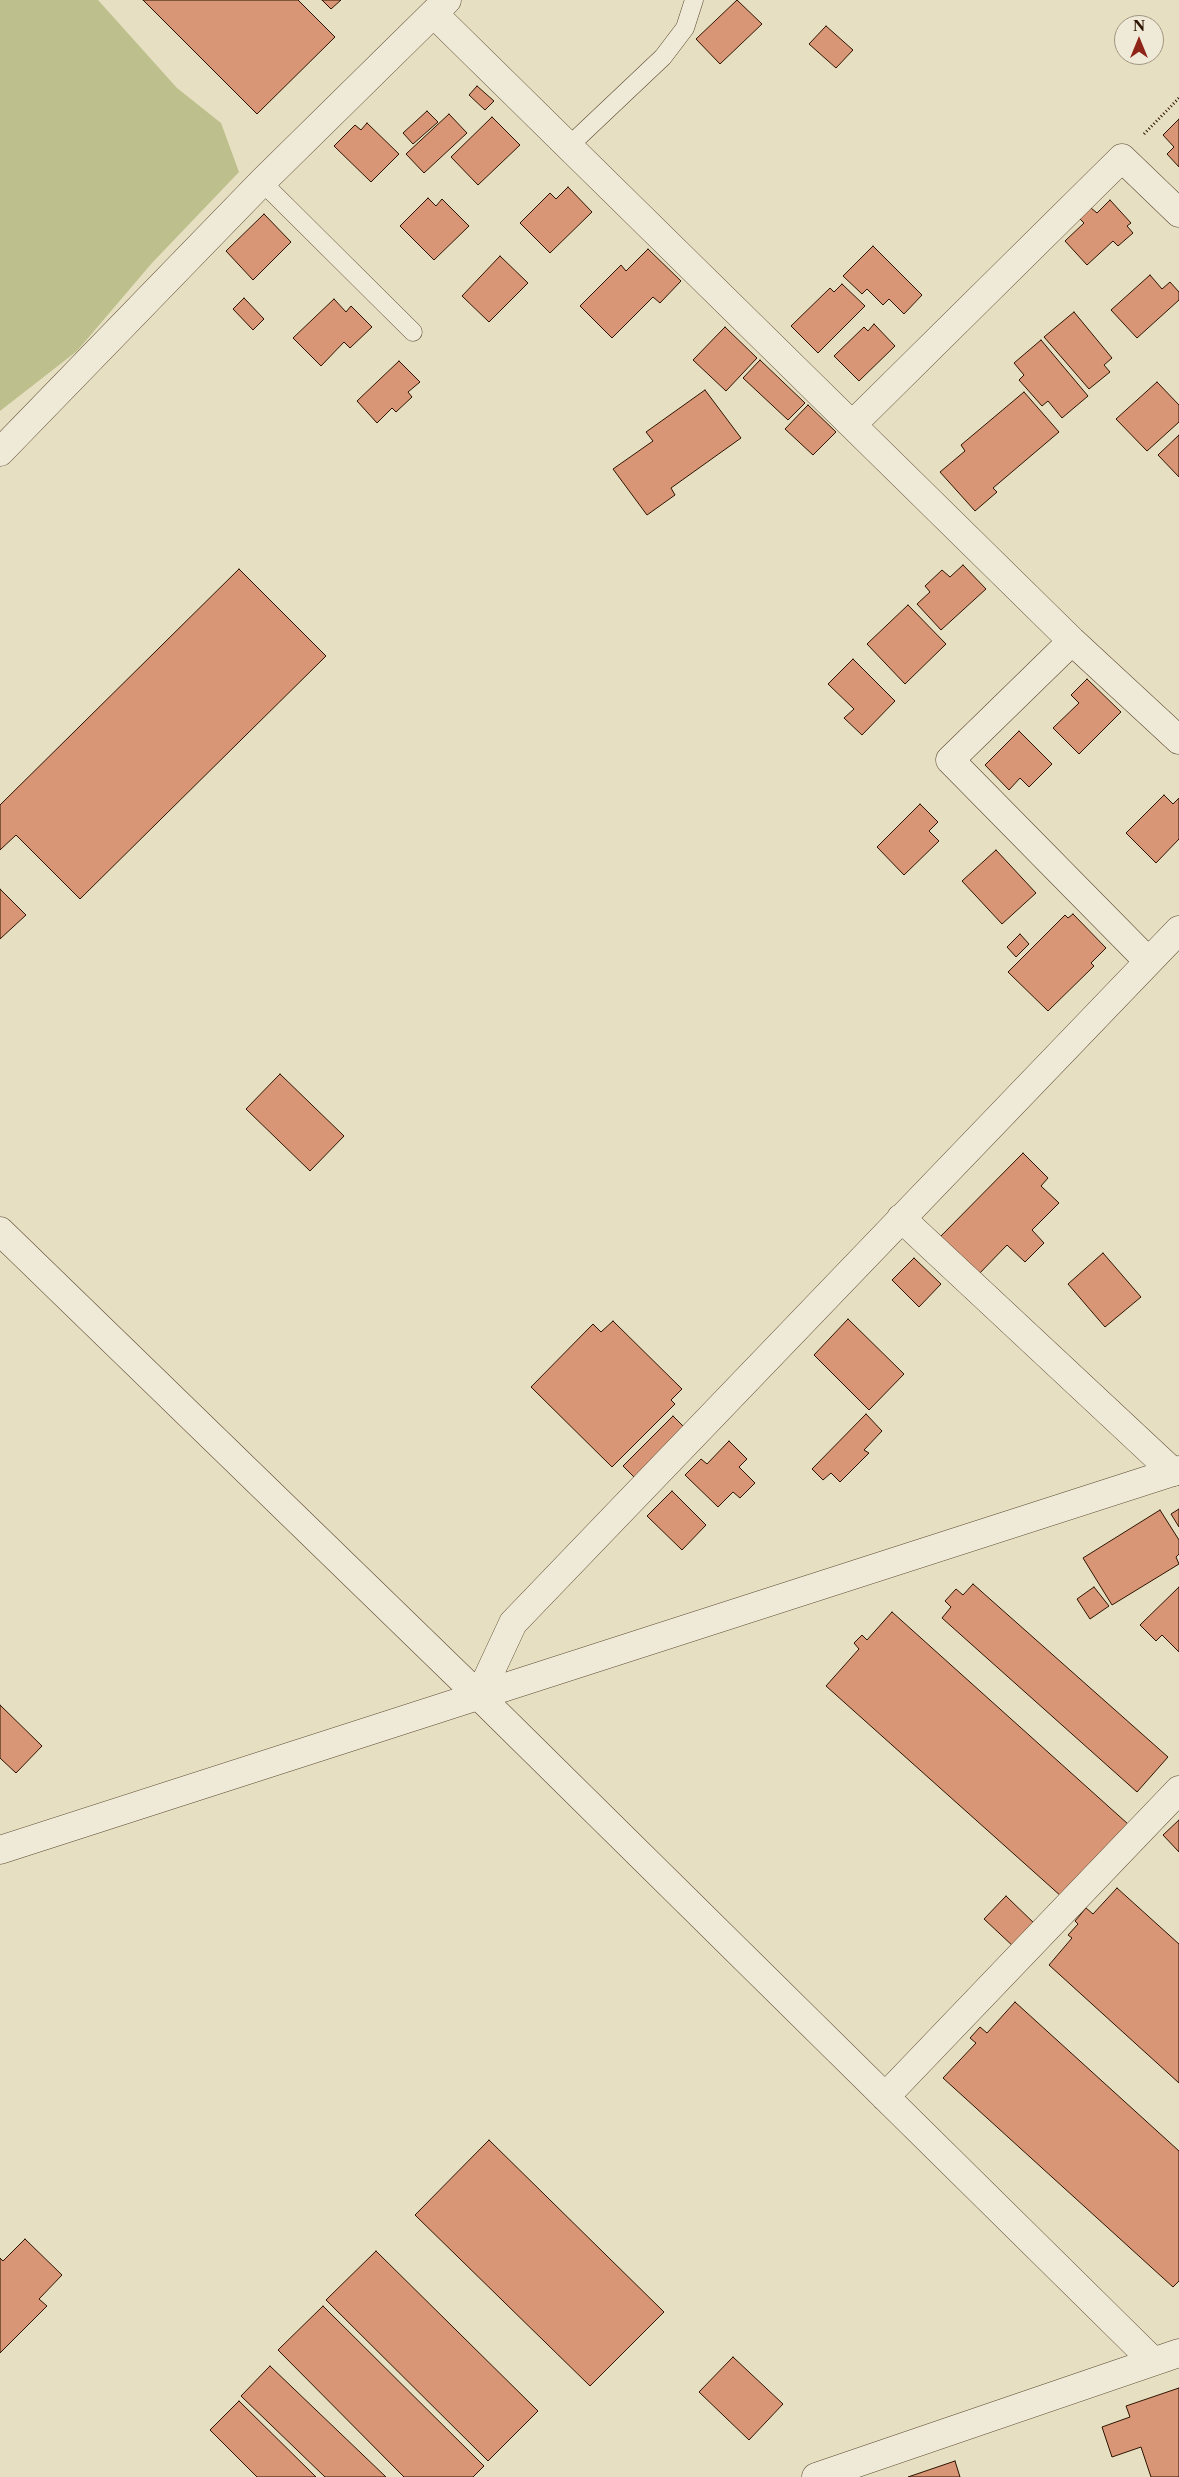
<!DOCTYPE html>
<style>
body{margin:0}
#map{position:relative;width:1179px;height:2477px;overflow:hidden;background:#e6dfc1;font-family:"Libre Caslon Text",serif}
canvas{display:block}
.north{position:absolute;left:1114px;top:15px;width:50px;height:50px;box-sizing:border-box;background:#efead7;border:1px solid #a19481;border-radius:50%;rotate:0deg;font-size:14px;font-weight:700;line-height:20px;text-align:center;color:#2d1400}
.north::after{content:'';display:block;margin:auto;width:18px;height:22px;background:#8f2418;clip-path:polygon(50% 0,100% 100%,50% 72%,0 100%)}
</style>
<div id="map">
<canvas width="1179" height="2477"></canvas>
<div class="north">N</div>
</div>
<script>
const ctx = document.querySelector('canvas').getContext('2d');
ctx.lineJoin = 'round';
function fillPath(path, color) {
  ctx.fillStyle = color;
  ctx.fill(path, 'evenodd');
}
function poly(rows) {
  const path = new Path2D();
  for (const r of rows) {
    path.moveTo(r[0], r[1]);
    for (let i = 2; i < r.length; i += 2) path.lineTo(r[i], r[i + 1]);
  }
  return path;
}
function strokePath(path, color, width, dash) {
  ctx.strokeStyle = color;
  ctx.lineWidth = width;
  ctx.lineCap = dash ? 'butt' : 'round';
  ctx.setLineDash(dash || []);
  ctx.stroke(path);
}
fillPath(poly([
 [0,0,98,0,177,88,221,123,239,172,152,263,77,351,0,411]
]), '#bdc08d');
const building = poly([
 [143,0,298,0,335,37,257,114,143,0],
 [322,0,341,0,331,9,322,0],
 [737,0,762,24,720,64,696,39,737,0],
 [826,26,853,50,836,68,809,44,826,26],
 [477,86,494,101,485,110,469,95,477,86],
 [427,111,438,122,413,144,403,133,427,111],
 [449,114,467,133,424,173,406,154,449,114],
 [492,117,520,145,478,185,451,157,492,117],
 [1179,119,1179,167,1167,154,1174,147,1163,135,1179,119],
 [367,123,399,154,371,182,334,146,355,125,361,130,367,123],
 [568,187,592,212,550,253,520,223,550,193,556,199,568,187],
 [428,198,436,206,442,199,469,226,434,260,400,226,428,198],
 [1110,200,1131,223,1127,226,1133,233,1118,246,1113,241,1087,265,1065,241,1084,223,1080,219,1091,208,1097,213,1110,200],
 [264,214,291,242,253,280,226,251,264,214],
 [873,246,922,295,904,314,889,299,883,305,867,289,862,294,843,276,873,246],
 [648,249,681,281,660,303,653,297,612,338,580,306,621,265,626,271,648,249],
 [500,256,528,283,489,322,462,296,500,256],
 [1150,275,1162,289,1170,282,1179,292,1179,300,1137,338,1111,310,1150,275],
 [842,284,865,306,818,353,791,326,830,288,834,292,842,284],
 [244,298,264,319,253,330,233,309,244,298],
 [334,299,346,312,351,306,372,327,350,348,344,342,321,366,293,338,334,299],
 [1074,312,1112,358,1104,365,1110,372,1089,389,1044,337,1074,312],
 [874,324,895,346,859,381,834,356,864,327,868,331,874,324],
 [725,327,757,358,726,391,693,360,725,327],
 [1041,340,1088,396,1062,418,1048,401,1042,406,1019,380,1024,375,1014,363,1041,340],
 [760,360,805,403,788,420,743,378,760,360],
 [399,361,420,382,408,392,412,397,396,412,392,408,377,423,357,401,399,361],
 [1157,382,1179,405,1179,422,1147,451,1116,419,1157,382],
 [705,390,741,438,671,488,675,495,647,515,613,469,653,441,646,432,705,390],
 [1024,392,1059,432,993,488,997,492,975,511,940,472,965,451,961,445,1024,392],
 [808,405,836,432,813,455,785,429,808,405],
 [1179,435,1179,477,1158,455,1179,435],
 [963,565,986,589,941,630,917,604,930,592,925,586,942,570,950,577,963,565],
 [239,569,326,656,80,899,16,835,0,850,0,805,239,569],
 [908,605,946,644,905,684,867,644,908,605],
 [853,659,895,701,862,735,844,718,854,709,828,684,853,659],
 [1087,679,1121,712,1079,754,1053,728,1079,703,1071,695,1087,679],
 [1019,731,1052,764,1029,787,1020,778,1009,790,985,765,1019,731],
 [1164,795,1173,804,1179,798,1179,839,1156,863,1126,833,1164,795],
 [920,804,938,822,929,831,939,841,904,875,877,847,920,804],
 [996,850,1036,893,1002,924,962,881,996,850],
 [0,889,26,915,0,939,0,889],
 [1073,914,1106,948,1091,963,1094,966,1048,1011,1008,972,1065,915,1068,918,1073,914],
 [1020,934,1029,944,1016,957,1007,947,1020,934],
 [280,1074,344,1136,310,1171,246,1109,280,1074],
 [1023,1153,1048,1178,1041,1186,1059,1203,1032,1230,1044,1243,1025,1262,1007,1245,977,1276,938,1239,1023,1153],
 [1103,1253,1141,1297,1105,1327,1068,1284,1103,1253],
 [914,1258,941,1284,919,1307,892,1280,914,1258],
 [848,1319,904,1374,869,1410,814,1355,848,1319],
 [613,1321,682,1389,671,1400,675,1404,612,1467,531,1387,593,1324,601,1332,613,1321],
 [866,1414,882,1431,864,1450,869,1453,840,1482,831,1473,823,1480,812,1469,866,1414],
 [673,1416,684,1427,634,1477,623,1466,673,1416],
 [729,1441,747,1459,739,1467,755,1483,740,1498,733,1492,718,1507,685,1475,701,1459,707,1464,729,1441],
 [672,1491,706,1525,682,1550,647,1516,672,1491],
 [1179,1509,1179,1527,1171,1514,1179,1509],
 [1160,1510,1179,1540,1179,1554,1176,1557,1179,1564,1112,1605,1083,1558,1160,1510],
 [973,1584,1168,1757,1137,1792,942,1618,951,1607,945,1601,956,1589,963,1595,973,1584],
 [1094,1587,1109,1606,1090,1619,1077,1599,1094,1587],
 [1179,1587,1179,1652,1162,1635,1156,1641,1140,1625,1179,1587],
 [892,1612,1128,1824,1062,1897,826,1686,859,1649,854,1643,862,1635,867,1640,892,1612],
 [0,1705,42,1746,16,1773,0,1758,0,1705],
 [1179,1820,1179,1852,1163,1835,1179,1820],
 [1117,1888,1179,1944,1179,2083,1049,1965,1072,1938,1068,1935,1078,1924,1075,1921,1086,1908,1093,1914,1117,1888],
 [1006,1896,1037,1926,1015,1948,984,1919,1006,1896],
 [1015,2002,1179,2151,1179,2281,1173,2287,943,2078,976,2043,970,2038,980,2027,987,2033,1015,2002],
 [489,2140,664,2312,590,2386,415,2215,489,2140],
 [25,2239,62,2275,39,2299,47,2306,0,2353,0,2258,3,2261,25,2239],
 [376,2251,538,2411,488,2461,326,2300,376,2251],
 [323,2306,484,2466,473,2477,404,2477,278,2350,323,2306],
 [733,2357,783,2404,749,2440,699,2392,733,2357],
 [270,2366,386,2477,325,2477,241,2396,270,2366],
 [1179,2388,1179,2477,1151,2477,1141,2447,1112,2457,1102,2427,1130,2417,1126,2406,1179,2388],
 [239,2401,316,2477,257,2477,210,2430,239,2401],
 [955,2461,960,2477,908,2477,955,2461]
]);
fillPath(building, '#d99676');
strokePath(building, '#2d1400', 1);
const service = poly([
 [570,145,663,57,685,28,694,0],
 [262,182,413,332]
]);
const minor = poly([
 [434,14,1072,641,1179,740],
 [853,424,1122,158,1179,213],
 [0,452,262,182,447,0],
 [1072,641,950,760,1148,961],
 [901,1218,1173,1472],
 [0,1231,479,1696,1153,2361],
 [479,1696,513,1623,1179,930],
 [885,2097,1179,1790],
 [816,2477,1179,2353]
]);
const tertiary = poly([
 [0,1850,1179,1470]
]);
strokePath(service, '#5b4730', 19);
strokePath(minor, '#5b4730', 29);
strokePath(tertiary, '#5b4730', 29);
strokePath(poly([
 [1144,134,1179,98]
]), '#2d1400', 3, [1, 2.5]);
strokePath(service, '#efead7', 18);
strokePath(minor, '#efead7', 28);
strokePath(tertiary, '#efead7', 28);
</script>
